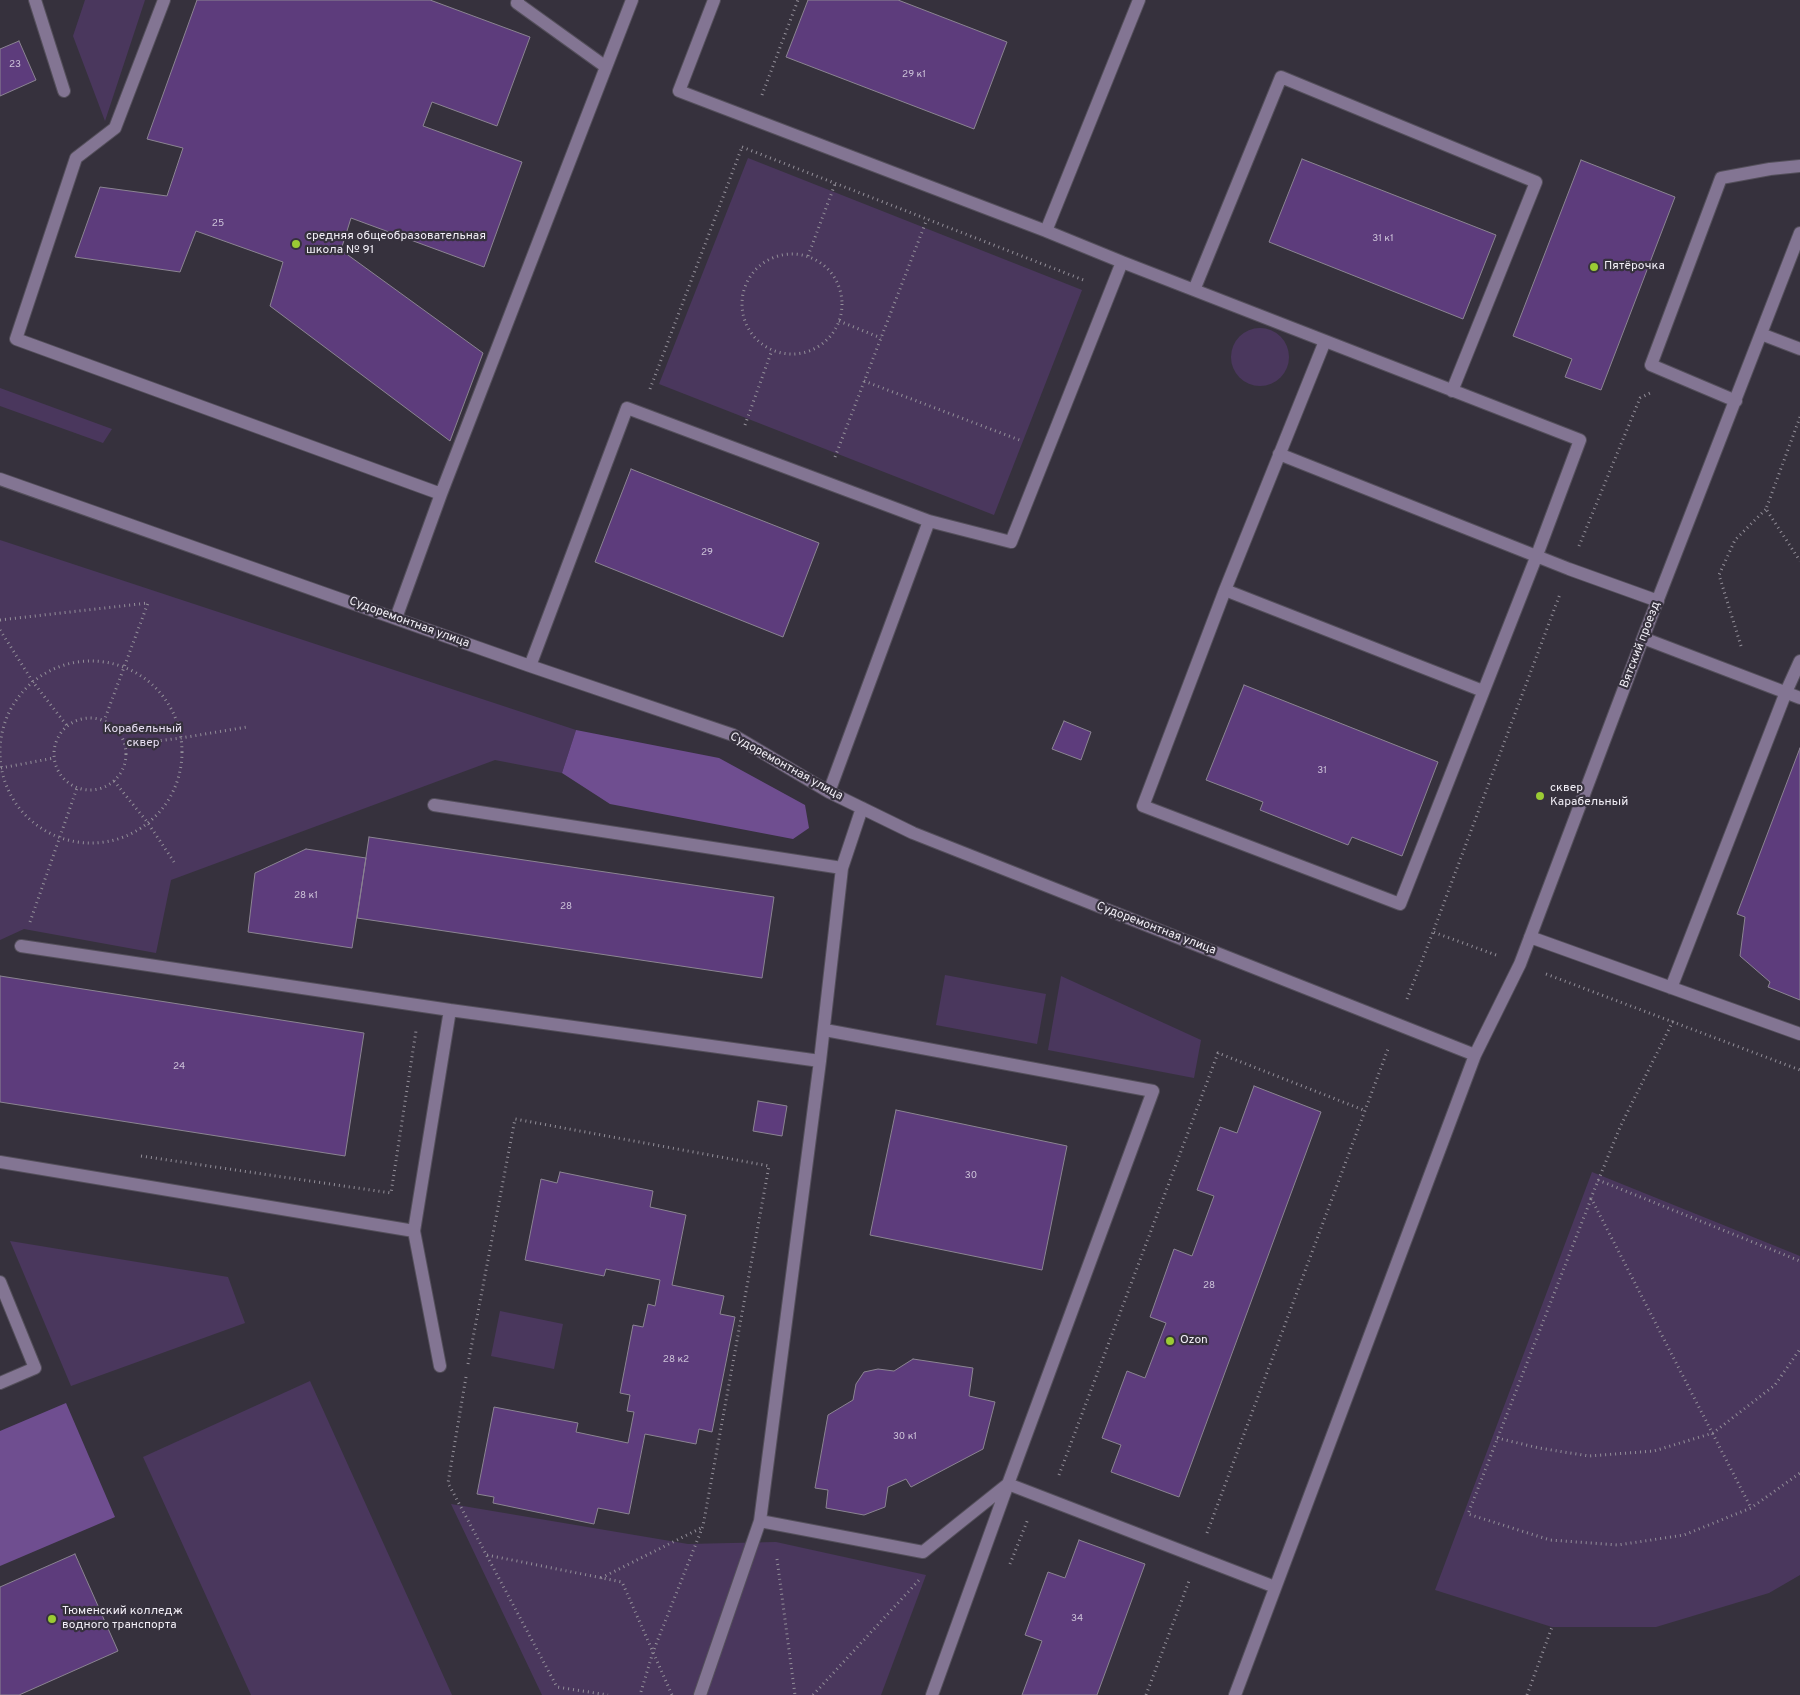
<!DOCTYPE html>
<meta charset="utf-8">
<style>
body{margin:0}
canvas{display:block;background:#36313d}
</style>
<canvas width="1800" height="1695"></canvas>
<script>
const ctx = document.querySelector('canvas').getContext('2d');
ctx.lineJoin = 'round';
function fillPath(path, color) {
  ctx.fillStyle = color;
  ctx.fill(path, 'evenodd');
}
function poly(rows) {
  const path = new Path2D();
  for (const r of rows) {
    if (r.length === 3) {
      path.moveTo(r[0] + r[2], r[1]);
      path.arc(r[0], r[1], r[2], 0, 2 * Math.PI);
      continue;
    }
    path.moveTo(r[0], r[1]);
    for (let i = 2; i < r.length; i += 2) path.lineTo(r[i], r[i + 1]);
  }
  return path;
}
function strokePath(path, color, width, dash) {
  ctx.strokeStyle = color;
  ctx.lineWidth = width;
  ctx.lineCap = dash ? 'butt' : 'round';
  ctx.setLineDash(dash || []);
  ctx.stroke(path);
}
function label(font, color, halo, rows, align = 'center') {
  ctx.font = font + ' Overpass,sans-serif';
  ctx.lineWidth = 4.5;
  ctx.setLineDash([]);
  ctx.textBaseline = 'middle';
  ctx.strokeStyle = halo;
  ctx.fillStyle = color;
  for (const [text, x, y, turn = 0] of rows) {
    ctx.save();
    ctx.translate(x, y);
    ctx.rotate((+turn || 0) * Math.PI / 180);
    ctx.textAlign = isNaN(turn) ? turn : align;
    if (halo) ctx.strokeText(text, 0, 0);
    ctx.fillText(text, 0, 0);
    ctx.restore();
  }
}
fillPath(poly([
 [85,0,145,0,105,121,73,36],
 [748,158,1082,290,994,515,659,384],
 [1260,357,29],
 [0,388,112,429,103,443,0,406],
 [0,540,576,730,562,773,495,760,171,880,156,953,24,929,0,940],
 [945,975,1046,994,1037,1044,936,1025],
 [1061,976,1201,1040,1194,1078,1048,1050],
 [1592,1172,1800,1256,1800,1575,1769,1593,1656,1627,1552,1627,1435,1590],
 [10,1241,228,1277,245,1323,71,1386],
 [500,1311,563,1324,554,1369,491,1356],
 [310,1381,452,1695,251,1695,143,1457],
 [451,1504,688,1544,776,1542,926,1575,881,1695,542,1695]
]), '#4a375d');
fillPath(poly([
 [576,730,719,758,805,805,809,828,793,839,610,804,562,773],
 [66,1403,115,1517,0,1566,0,1431]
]), '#6f4e90');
const building = poly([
 [197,0,430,0,530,37,497,126,432,102,423,126,522,162,484,267,351,218,341,250,483,353,450,441,270,306,283,262,196,231,180,272,75,257,100,187,167,196,183,148,147,139,197,0],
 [808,0,898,0,1007,42,974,129,786,57,808,0],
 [19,41,36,80,0,96,0,49,19,41],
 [1302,159,1496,235,1463,319,1269,242,1302,159],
 [1581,160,1675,197,1601,390,1565,377,1572,359,1513,336,1581,160],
 [631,469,819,543,783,637,595,562,631,469],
 [1244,685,1438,762,1402,856,1352,837,1348,845,1260,810,1263,802,1206,780,1244,685],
 [1064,721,1091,732,1081,760,1052,749,1064,721],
 [1800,748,1800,1000,1768,987,1770,982,1740,956,1745,917,1737,914,1800,748],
 [369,837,774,897,762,978,357,918,369,837],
 [306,849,366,858,352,948,248,932,255,873,306,849],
 [0,976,364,1033,345,1156,0,1102,0,976],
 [1254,1086,1321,1112,1179,1497,1111,1472,1121,1445,1102,1438,1127,1371,1145,1378,1166,1323,1150,1317,1174,1249,1192,1256,1214,1196,1197,1190,1220,1127,1237,1133,1254,1086],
 [758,1101,787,1106,782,1136,753,1131,758,1101],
 [896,1110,1067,1146,1042,1270,870,1235,896,1110],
 [560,1172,653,1191,650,1207,686,1215,672,1285,724,1296,720,1314,735,1317,712,1432,699,1429,696,1444,645,1434,629,1514,598,1508,594,1524,493,1503,494,1497,477,1494,494,1407,578,1423,576,1432,628,1443,634,1412,627,1411,630,1395,620,1393,633,1325,643,1327,648,1304,655,1306,660,1280,606,1269,604,1276,525,1260,541,1179,557,1183,560,1172],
 [913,1359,973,1368,969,1396,995,1402,983,1449,911,1487,906,1479,888,1487,885,1507,864,1515,826,1508,828,1490,815,1488,828,1415,853,1400,856,1384,864,1372,878,1369,894,1371,913,1359],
 [1079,1540,1145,1564,1097,1695,1022,1695,1042,1641,1025,1635,1048,1572,1065,1578,1079,1540],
 [75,1554,118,1651,19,1695,0,1695,0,1587,75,1554]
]);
fillPath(building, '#5d3c7c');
strokePath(building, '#8b8492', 1);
const minor = poly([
 [35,0,64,91],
 [164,0,115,128,76,158,16,339,441,494],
 [714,0,679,91,1046,231,1122,262,1011,542,929,521],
 [606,67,632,0],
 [1046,231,1139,0],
 [1122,262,1580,440,1537,555,1400,904,1143,806,1225,590,1483,691],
 [1194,290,1281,77,1536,182,1452,391],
 [1761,334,1800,349],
 [1736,401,1651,365,1721,178,1770,169,1800,166],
 [1279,454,1569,569,1658,601],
 [0,479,530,666,733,735,829,792,913,833,1475,1055],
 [1225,590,1325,341],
 [396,618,441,494,606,67,517,3,518,0],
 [1643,638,1800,698],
 [530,666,627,408,929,521,829,792],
 [434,805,842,868],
 [1530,937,1800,1034],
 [21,946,450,1010,820,1061,842,868,862,808],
 [1671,988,1786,692,1800,661],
 [0,1162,414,1231],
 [0,1282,35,1368,0,1383],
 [440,1366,414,1231,450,1010],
 [760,1521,923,1552,1008,1484,1153,1091,825,1030],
 [700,1695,760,1521,820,1061],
 [932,1695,1008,1484,1275,1587],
 [1235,1695,1475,1055,1520,964,1643,638,1800,233]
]);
strokePath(minor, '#544f5b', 14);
strokePath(poly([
 [762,95,798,0],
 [742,147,1086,281],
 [792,304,50],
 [808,256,835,184],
 [839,321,881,338],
 [864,381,1022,441],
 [650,389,742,147],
 [1800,417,1766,509,1800,561],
 [745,425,772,350],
 [835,457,927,219],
 [1579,546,1640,398,1650,393],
 [0,620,148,603,104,721],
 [0,630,33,682,68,727],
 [1741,646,1719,575,1735,540,1766,509],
 [91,752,91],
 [90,754,36],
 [126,745,181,738,247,727],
 [1,768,54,758],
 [114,781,148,823,174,862],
 [30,922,77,788],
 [1496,955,1433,932,1560,594],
 [1546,974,1800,1070],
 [1407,999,1433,932],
 [1673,1021,1621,1125,1591,1198,1751,1508],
 [141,1156,391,1193,416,1031],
 [1598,1180,1800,1261],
 [1591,1199,1468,1514,1550,1540,1618,1545,1684,1535,1751,1508,1800,1473],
 [468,1364,515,1119,769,1166,703,1526,653,1652,640,1695],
 [466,1377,448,1483,557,1687,608,1695],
 [1497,1438,1539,1448,1589,1456,1654,1451,1713,1433,1775,1385,1800,1349],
 [1059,1475,1218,1053,1366,1111],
 [1207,1533,1388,1049],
 [487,1555,622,1582,672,1695],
 [777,1559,795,1695],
 [1010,1564,1028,1519],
 [601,1578,703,1527],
 [813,1695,921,1578],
 [1146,1695,1189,1581],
 [1527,1695,1552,1627]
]), '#938f99', 3, [1, 4]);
strokePath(minor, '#837593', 12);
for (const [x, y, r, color] of [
 [296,244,5,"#9bcb34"],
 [1594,267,5,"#9bcb34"],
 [1540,796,5,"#9bcb34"],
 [1170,1341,5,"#9bcb34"],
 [52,1619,5,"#9bcb34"]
]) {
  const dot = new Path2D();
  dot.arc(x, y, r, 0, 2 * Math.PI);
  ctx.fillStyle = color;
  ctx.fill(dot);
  strokePath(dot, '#36313d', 2);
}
label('10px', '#ccc2d8', null, [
 ["23",15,65],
 ["29 к1",914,75],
 ["25",218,224],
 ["31 к1",1383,239],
 ["29",707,553],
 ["31",1322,771],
 ["28 к1",306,896],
 ["28",566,907],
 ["24",179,1067],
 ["30",971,1176],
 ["28",1209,1286],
 ["28 к2",676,1360],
 ["30 к1",905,1437],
 ["34",1077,1619]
]);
label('12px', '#f1eef6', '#36313d', [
 ["средняя общеобразовательная",306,237],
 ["школа № 91",306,251],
 ["Пятёрочка",1604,267],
 ["сквер",1550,789],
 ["Карабельный",1550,803],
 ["Ozon",1180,1341],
 ["Тюменский колледж",62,1612],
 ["водного транспорта",62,1626]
], 'left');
label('12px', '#f1eef6', '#36313d', [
 ["Судоремонтная улица",409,623,20],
 ["Вятский проезд",1641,645,-69],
 ["Судоремонтная улица",786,767,29],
 ["Судоремонтная улица",1156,929,21]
]);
label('12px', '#e6ddf1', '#36313d', [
 ["Корабельный",143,730],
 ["сквер",143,744]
]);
</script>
